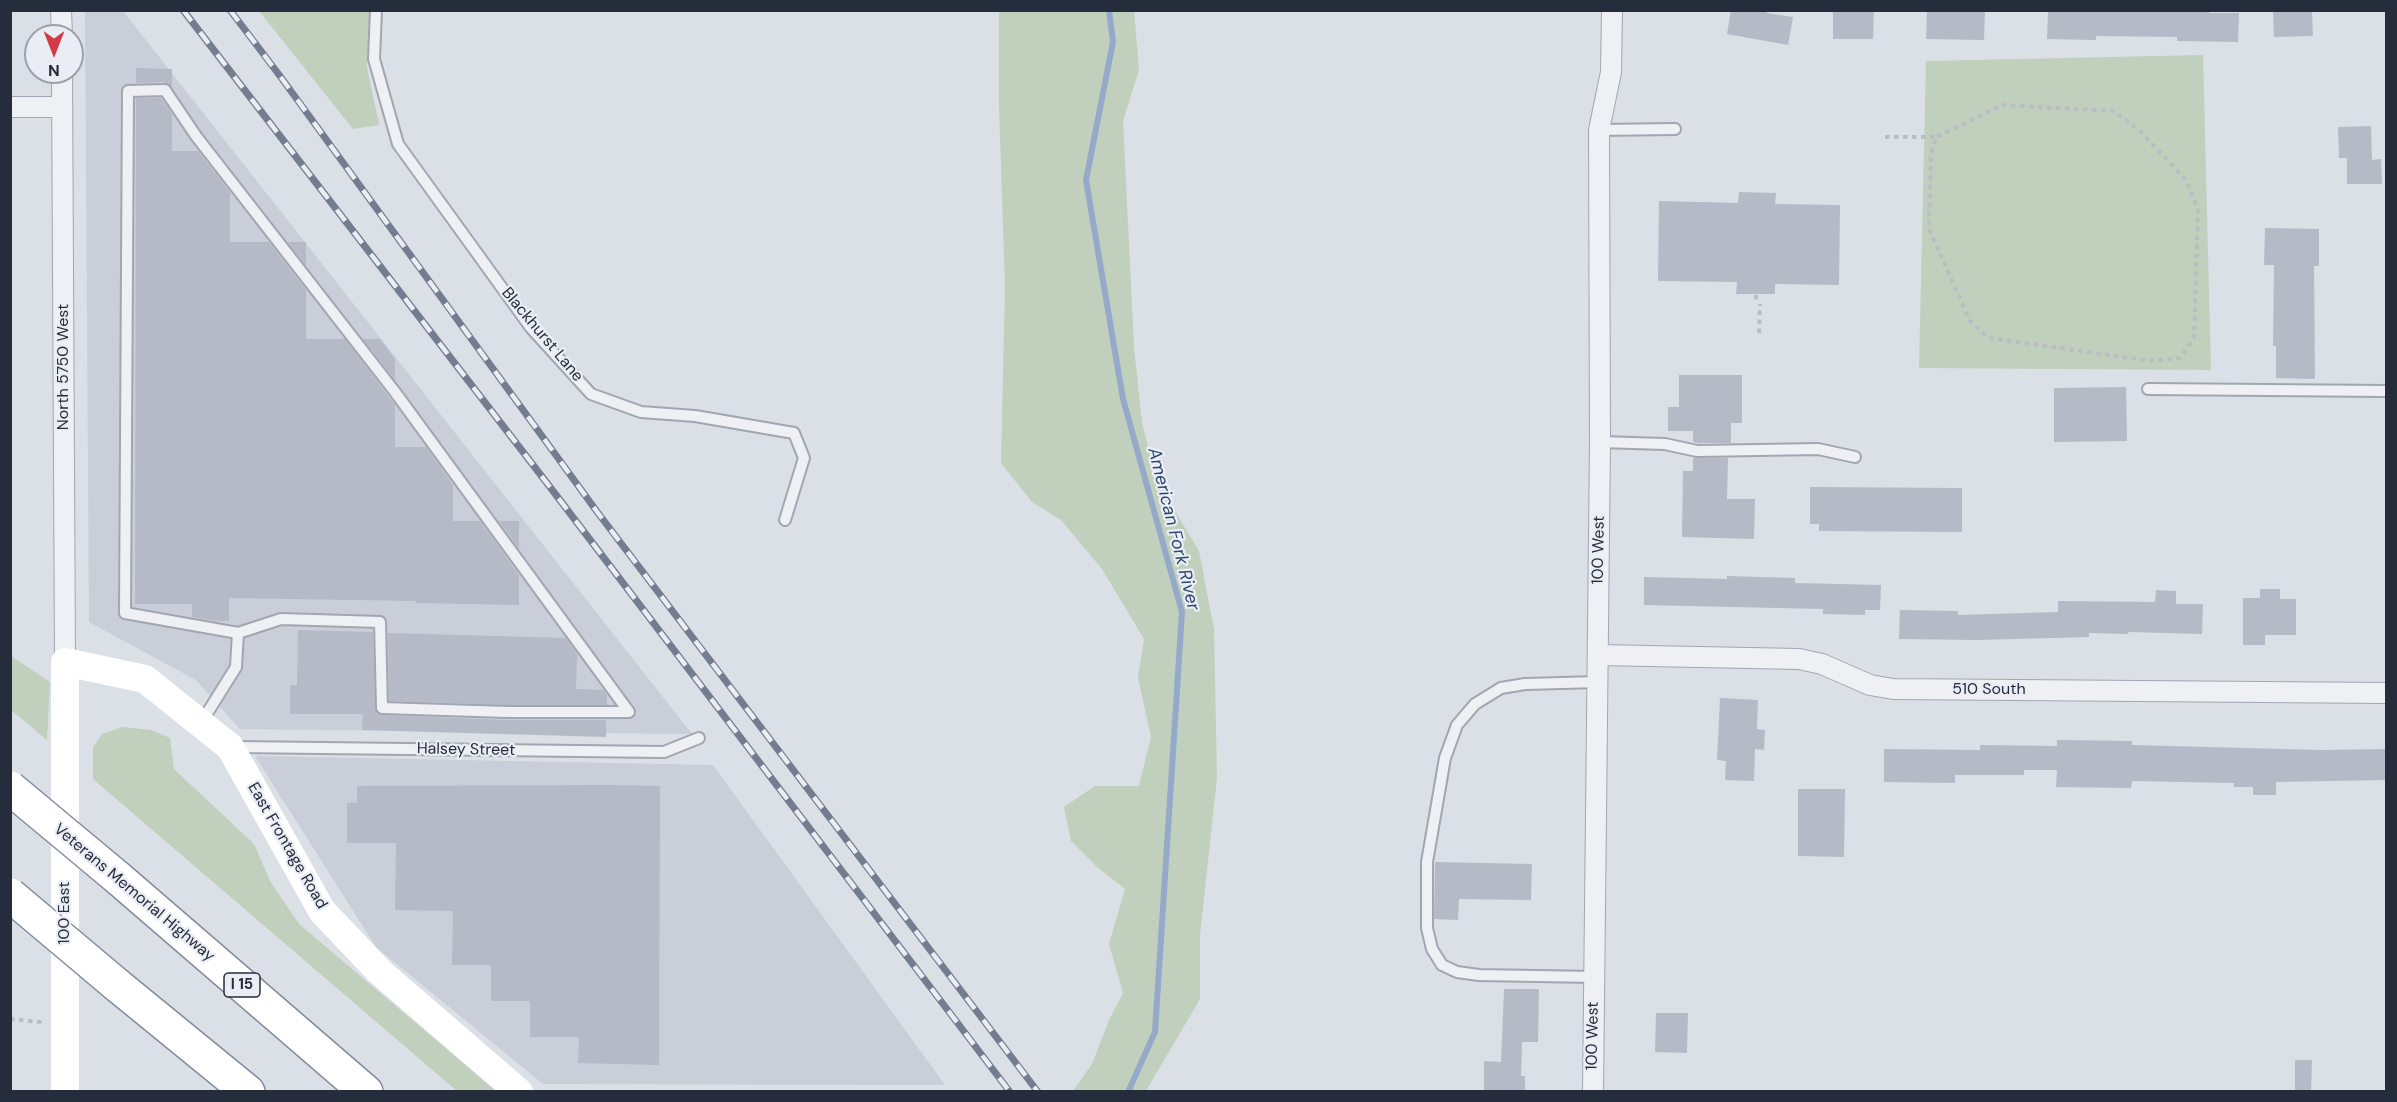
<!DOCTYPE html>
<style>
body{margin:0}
#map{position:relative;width:2397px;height:1102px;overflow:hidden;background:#dbdfe6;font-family:"DM Sans",sans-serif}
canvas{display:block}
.frame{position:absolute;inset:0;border:12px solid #252c3c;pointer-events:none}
.north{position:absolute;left:24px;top:24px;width:60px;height:60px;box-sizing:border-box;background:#eaeef4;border:2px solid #9ba0aa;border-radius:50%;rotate:180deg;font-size:16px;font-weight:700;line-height:24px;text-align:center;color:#252c3c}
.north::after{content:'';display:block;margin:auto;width:21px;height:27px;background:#d13b46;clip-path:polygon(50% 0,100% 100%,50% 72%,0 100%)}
</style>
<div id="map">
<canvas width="2397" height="1102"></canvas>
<div class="frame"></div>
<div class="north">N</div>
</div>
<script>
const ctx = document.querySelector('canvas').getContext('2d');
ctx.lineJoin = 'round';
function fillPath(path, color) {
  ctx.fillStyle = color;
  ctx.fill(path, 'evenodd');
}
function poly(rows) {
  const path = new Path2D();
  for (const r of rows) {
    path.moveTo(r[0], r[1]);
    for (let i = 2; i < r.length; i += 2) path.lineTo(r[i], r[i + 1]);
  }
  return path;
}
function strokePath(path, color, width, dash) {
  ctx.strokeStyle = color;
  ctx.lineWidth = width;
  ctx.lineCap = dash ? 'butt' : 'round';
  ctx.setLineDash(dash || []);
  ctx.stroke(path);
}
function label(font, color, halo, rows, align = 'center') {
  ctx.font = font + ' "DM Sans",sans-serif';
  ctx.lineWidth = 4.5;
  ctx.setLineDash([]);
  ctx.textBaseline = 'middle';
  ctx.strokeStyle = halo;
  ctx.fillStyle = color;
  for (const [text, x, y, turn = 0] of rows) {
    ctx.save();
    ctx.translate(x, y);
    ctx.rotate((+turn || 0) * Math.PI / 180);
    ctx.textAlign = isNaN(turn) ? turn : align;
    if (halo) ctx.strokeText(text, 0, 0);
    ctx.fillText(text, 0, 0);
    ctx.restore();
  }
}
fillPath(poly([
 [85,11,123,11,692,734,240,729,196,680,89,622],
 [255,756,713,765,945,1085,543,1084,376,947]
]), '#c9ced8');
fillPath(poly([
 [259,11,370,11,367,67,379,125,353,129],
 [999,11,1134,11,1139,70,1123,121,1134,347,1142,423,1157,481,1199,551,1214,629,1217,778,1200,935,1200,999,1146,1091,1073,1091,1092,1064,1109,1020,1123,993,1109,944,1125,889,1097,867,1071,841,1064,807,1095,786,1139,786,1151,737,1138,678,1144,639,1102,569,1061,520,1032,502,1001,463,1005,287,999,106],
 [2203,55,2211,370,1919,368,1926,61],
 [11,656,50,682,47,740,11,710],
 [122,727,151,730,170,738,174,769,254,844,270,881,299,924,496,1091,457,1091,93,779,93,747,102,734]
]), '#c0d0bc');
strokePath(poly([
 [1109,10,1113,42,1086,180,1123,399,1182,612,1155,1032,1128,1092]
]), '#95aac8', 6);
fillPath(poly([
 [1731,10,1767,10,1767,13,1793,17,1788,45,1727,34],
 [1833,10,1874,10,1873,39,1833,39],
 [1927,10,1985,10,1984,40,1926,39],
 [2209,10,2209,13,2239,13,2238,42,2177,41,2177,37,2096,36,2096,40,2047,39,2048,11],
 [2273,10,2312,10,2313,36,2274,37],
 [136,68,172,69,172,87,165,82,136,83],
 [136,98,161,98,172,114,172,151,198,151,230,192,230,242,269,242,306,290,306,339,345,339,389,397,395,405,395,447,426,447,453,485,453,521,480,521,519,575,519,605,416,603,416,601,229,598,229,621,215,621,192,617,192,604,135,604],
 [2371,126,2372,160,2381,159,2382,184,2347,184,2347,158,2339,158,2338,127],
 [1739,192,1776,193,1775,204,1840,205,1839,285,1775,284,1775,294,1736,294,1737,282,1658,281,1659,201,1738,203],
 [2265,228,2319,229,2319,266,2314,266,2315,379,2276,378,2276,346,2273,346,2274,265,2264,265],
 [288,242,306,242,306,266],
 [363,339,380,339,395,359,395,380],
 [1679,375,1742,375,1742,423,1731,423,1731,443,1698,443,1693,442,1693,431,1668,431,1668,407,1679,407],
 [2126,387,2127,441,2054,442,2054,388],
 [1693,458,1728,458,1727,499,1755,499,1754,539,1682,537,1683,471,1693,471],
 [1810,487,1962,488,1962,532,1819,531,1819,524,1810,524],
 [499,521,519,521,519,549],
 [1727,576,1795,578,1795,583,1881,585,1880,610,1865,610,1865,615,1823,614,1823,609,1644,605,1644,577,1727,579],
 [2260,589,2280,589,2280,599,2296,599,2296,635,2265,635,2265,645,2243,645,2243,598,2260,598],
 [2156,590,2176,591,2176,604,2203,604,2202,634,2128,632,2128,634,2089,633,2089,637,1978,640,1899,639,1900,610,1958,611,1958,615,2058,612,2058,601,2155,602],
 [298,630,373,632,375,708,379,715,508,720,606,720,606,737,362,730,363,714,290,714,290,685,297,685],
 [388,633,566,638,577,654,576,689,604,690,607,695,607,705,508,705,389,701],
 [1720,698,1758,700,1757,729,1765,730,1764,750,1755,749,1754,781,1725,780,1726,761,1717,760],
 [2057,740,2132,741,2132,745,2321,750,2386,749,2386,780,2276,782,2276,795,2253,795,2253,787,2234,787,2234,783,2132,781,2131,788,2056,787,2057,770,2024,770,2024,775,1955,775,1955,783,1884,782,1884,749,1980,750,1980,745,2057,746],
 [608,785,660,786,659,1065,578,1063,579,1037,530,1037,530,1001,491,1001,491,965,452,965,453,911,395,910,396,843,347,843,347,803,357,803,357,786],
 [1798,789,1845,789,1844,857,1798,856],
 [1435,862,1532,864,1531,900,1459,899,1458,920,1434,919],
 [1504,989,1539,989,1538,1042,1522,1042,1521,1076,1525,1076,1525,1092,1484,1092,1484,1061,1501,1062],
 [1656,1013,1688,1013,1687,1053,1655,1052],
 [2295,1060,2312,1060,2311,1092,2295,1092]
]), '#b5bac6');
const lane = poly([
 [376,10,374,59,398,144,531,328,591,394,641,412,695,416,794,433,804,458,785,520],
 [1599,130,1675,129],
 [2148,389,2386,391],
 [1600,442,1665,444,1697,451,1818,449,1855,457],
 [201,723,236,667,238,633,125,613,128,91,165,90,196,136,395,392,629,712,508,712,382,708,380,622,281,619,238,633],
 [235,747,664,752,699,738],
 [1594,977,1479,975,1457,972,1442,965,1432,949,1427,928,1427,862,1445,758,1457,725,1475,704,1501,688,1525,684,1598,682]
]);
const street = poly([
 [61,10,62,36],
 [62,72,65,662],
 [10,107,62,107],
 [1598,655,1799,659,1822,664,1870,685,1893,689,2386,693],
 [1593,1092,1600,442,1599,130,1611,72,1612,10]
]);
const highway = poly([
 [118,878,366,1092],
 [117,985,248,1092]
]);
strokePath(lane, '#a1a6b0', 14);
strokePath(street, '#a1a6b0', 22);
strokePath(highway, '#828b9d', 36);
strokePath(poly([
 [2002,105,2113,111,2139,130,2187,181,2198,211,2194,338,2180,358,2151,361,1989,338,1970,321,1929,229,1931,155,1936,137,2002,105],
 [1885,137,1936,137],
 [1756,295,1756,304],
 [1759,333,1760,304],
 [10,1019,40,1022,40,1025]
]), '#babdc4', 4, [4.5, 4.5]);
strokePath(lane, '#eef0f4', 10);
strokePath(street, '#eef0f4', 20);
strokePath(poly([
 [65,1092,65,662,145,679,230,747,322,911,380,972,519,1092]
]), '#fff', 28);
strokePath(highway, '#fff', 33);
const rail = poly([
 [183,10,550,487,1010,1092],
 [230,10,280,76,598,513,1038,1092]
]);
strokePath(rail, '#747d90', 7);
strokePath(rail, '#eaeef4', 4.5, [14]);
const highwayBridge = poly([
 [10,788,118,878],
 [10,895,117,985]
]);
strokePath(highwayBridge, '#828b9d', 36, []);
strokePath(highwayBridge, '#fff', 33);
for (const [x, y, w] of [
 [242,985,36]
]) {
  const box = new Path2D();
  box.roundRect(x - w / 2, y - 12, w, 24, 4.5);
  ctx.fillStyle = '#eaeef4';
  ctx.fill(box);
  strokePath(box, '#252c3c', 1.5);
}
label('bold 15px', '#252c3c', null, [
 ["I 15",242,985]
]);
label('16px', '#252c3c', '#eaeef4', [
 ["Blackhurst Lane",542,335,50],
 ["North 5750 West",64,367,-90],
 ["100 West",1599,550,-89],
 ["510 South",1989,690],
 ["Halsey Street",466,750,1],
 ["East Frontage Road",287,846,60],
 ["Veterans Memorial Highway",134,893,40],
 ["100 East",65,913,-90],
 ["100 West",1593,1036,-89]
]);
label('italic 18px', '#2e4771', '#eaeef4', [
 ["American Fork River",1173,529,76]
]);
</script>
